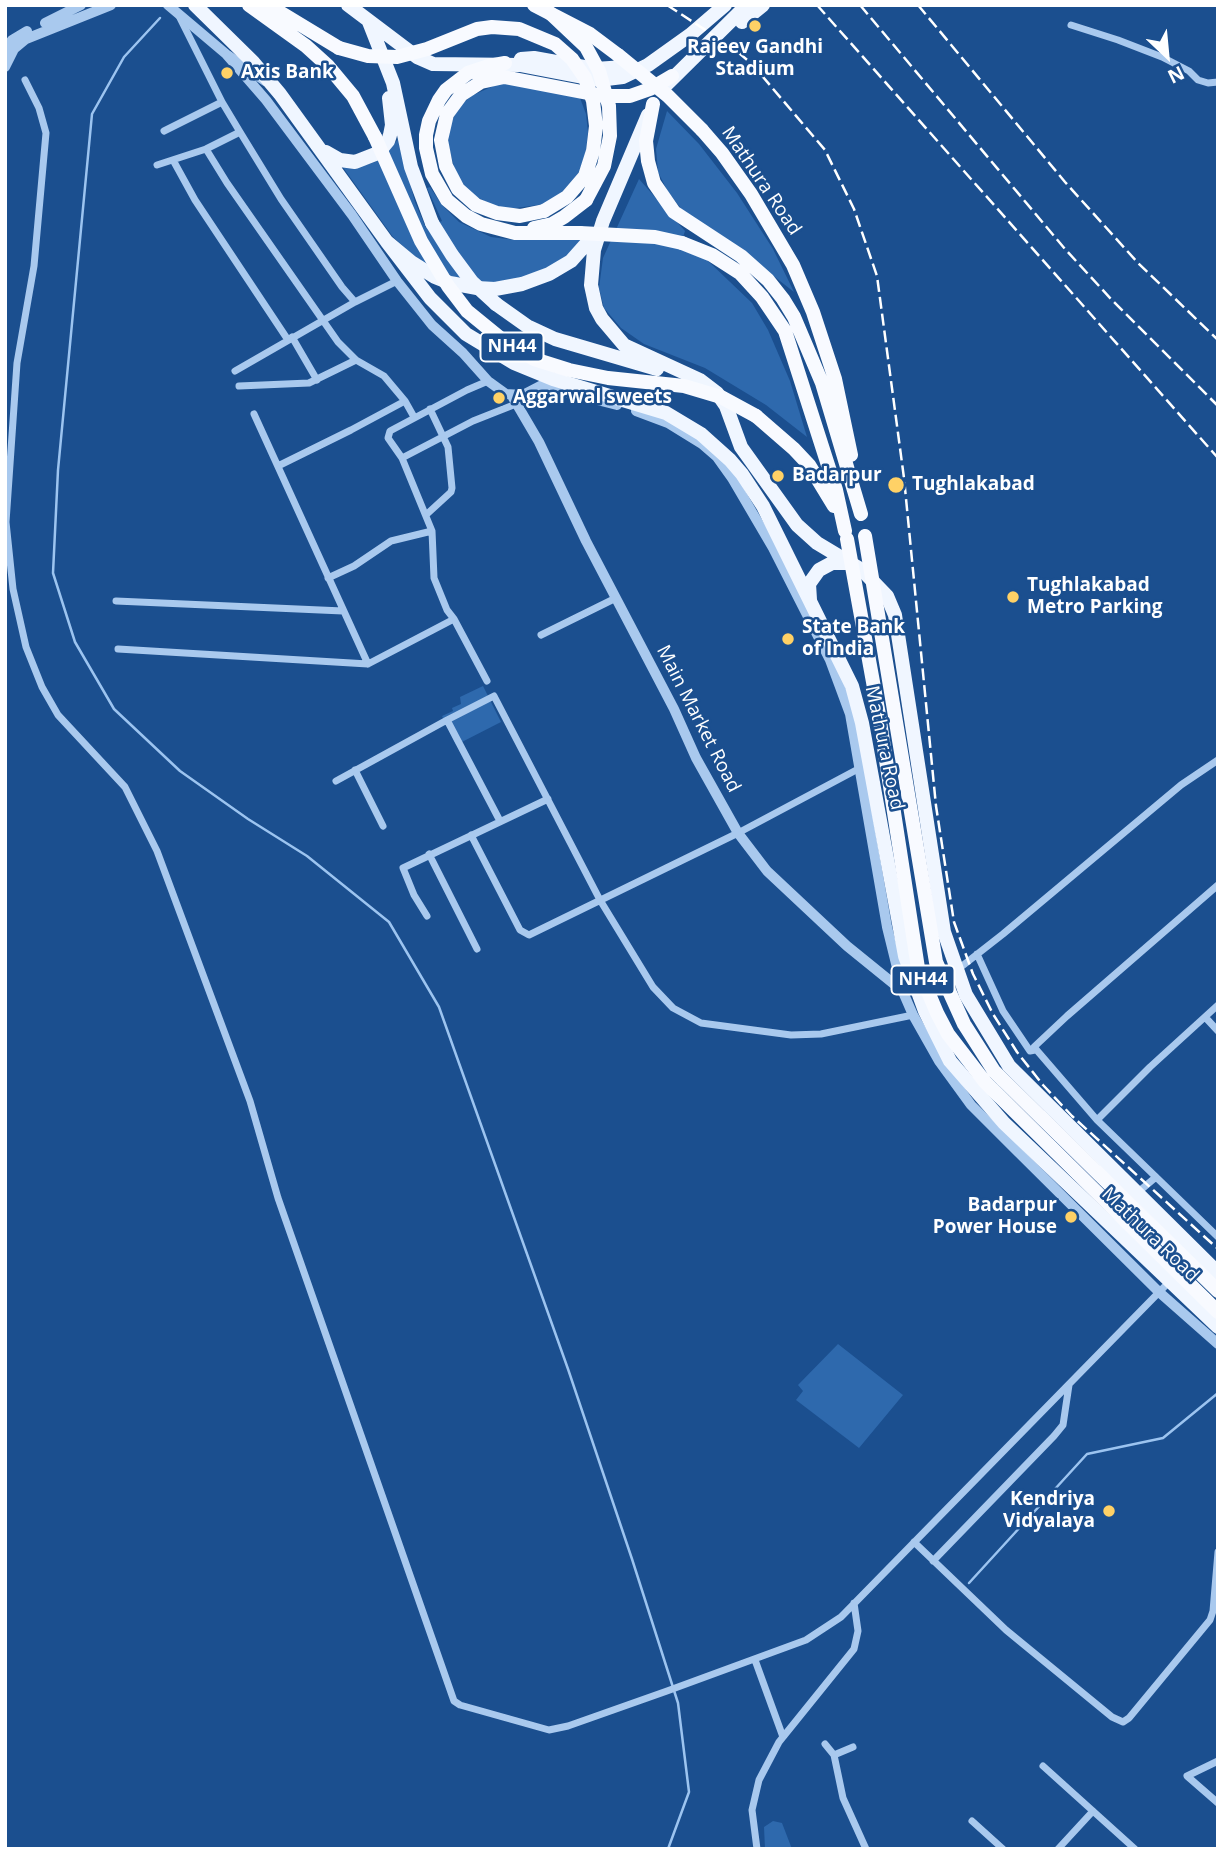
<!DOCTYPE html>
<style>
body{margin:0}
#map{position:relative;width:1223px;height:1854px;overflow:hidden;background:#1b4f8f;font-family:"Open Sans",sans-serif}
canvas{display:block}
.frame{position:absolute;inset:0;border:7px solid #fff;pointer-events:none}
.north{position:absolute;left:1132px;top:21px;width:70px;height:70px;-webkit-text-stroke:5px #1b4f8f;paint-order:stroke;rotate:154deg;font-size:19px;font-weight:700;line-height:28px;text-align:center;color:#fff}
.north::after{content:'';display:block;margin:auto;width:24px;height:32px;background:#fff;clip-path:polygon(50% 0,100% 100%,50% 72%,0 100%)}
</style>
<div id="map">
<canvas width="1223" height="1854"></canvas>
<div class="frame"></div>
<div class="north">N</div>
</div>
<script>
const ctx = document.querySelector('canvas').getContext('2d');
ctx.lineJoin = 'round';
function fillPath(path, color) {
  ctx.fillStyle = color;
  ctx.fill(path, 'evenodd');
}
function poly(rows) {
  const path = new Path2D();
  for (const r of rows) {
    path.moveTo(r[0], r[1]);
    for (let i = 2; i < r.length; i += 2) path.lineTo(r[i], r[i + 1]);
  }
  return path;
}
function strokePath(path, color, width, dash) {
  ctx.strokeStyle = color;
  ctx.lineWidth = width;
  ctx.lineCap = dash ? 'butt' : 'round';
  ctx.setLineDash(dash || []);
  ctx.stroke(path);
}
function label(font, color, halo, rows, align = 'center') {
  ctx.font = font + ' "Open Sans",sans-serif';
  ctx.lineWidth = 5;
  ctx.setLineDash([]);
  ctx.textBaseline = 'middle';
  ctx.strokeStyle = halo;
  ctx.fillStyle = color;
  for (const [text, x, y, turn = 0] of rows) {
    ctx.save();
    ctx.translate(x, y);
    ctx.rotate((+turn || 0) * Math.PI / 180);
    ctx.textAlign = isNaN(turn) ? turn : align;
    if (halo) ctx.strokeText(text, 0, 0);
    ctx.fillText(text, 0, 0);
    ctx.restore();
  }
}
fillPath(poly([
 [498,84,513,84,580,98,586,114,588,132,586,150,580,171,558,197,545,204,509,209,492,205,477,197,464,185,455,171,448,143,449,129,455,114,463,103,473,95],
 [667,111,699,144,737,193,773,249,794,292,748,256,683,211,668,192,658,172,656,149],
 [398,139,415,202,426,228,442,221,427,188,430,187,442,205,459,222,491,237,515,240,583,240,569,255,556,264,521,278,491,283,450,276,421,262,393,237,342,166,366,165,375,162,386,154],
 [639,179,685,231,679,249,706,259,752,303,768,330,790,381,807,437,766,405,705,368,644,344,621,328,604,308,599,288,603,258],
 [483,686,501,722,456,745,442,716,453,711,452,708,461,704,460,697],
 [838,1344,903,1395,859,1448,796,1400,803,1391,798,1385],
 [773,1821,782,1823,792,1849,765,1849,764,1827]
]), '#2e69ad');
strokePath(poly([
 [160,18,124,57,92,114,58,470,53,573,75,642,114,709,180,771,248,819,307,856,389,922,439,1007,568,1369,632,1559,678,1703,689,1792,668,1849],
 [969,1583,1087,1454,1163,1438,1218,1393]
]), '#9cc4f0', 2.5);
strokePath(poly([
 [180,18,222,102,240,132,281,199,342,287,355,302,397,281],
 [1071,25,1118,40,1162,57,1189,71,1198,80,1208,83,1218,82],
 [25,80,39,108,46,133,34,266,17,363,6,522,13,589,26,647,42,687,58,715,125,787,157,851,250,1101,278,1198,454,1701,460,1705,549,1730,568,1726,667,1691,806,1640,841,1617,1170,1281],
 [164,131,222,102],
 [206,149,227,183,338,342,356,360,384,376,405,401,414,417],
 [173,160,195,200,288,340],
 [157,165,206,149,240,132],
 [292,337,317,380],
 [235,371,355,302],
 [239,386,309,383,356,360],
 [254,414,368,664],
 [402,458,388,438,390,431,467,390,488,381],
 [278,466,351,430,405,401],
 [427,514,451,492,452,488,448,447,430,409],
 [328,578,354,566,391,541,432,531],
 [116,601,343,611],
 [541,635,616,598],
 [118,649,368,664,454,619],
 [487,681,454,619,447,610,434,578,432,531,402,458,473,421,516,404],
 [447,720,500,821],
 [355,770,383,826],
 [336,781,447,720,494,696,600,900,653,987,673,1008,701,1023,791,1035,821,1034,913,1015],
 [471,835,520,930,529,935,738,833,860,768],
 [429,854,477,949],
 [1218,885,1067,1016,1034,1047,1097,1120,1218,1237],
 [427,916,414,895,403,868,548,799],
 [977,954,1003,1011,1030,1051,1035,1050],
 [957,970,1003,934,1181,785,1218,760],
 [1205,1017,1218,1031],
 [1097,1120,1150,1067,1218,1005],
 [1137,1193,1156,1177],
 [914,1542,1006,1630,1112,1717,1123,1722,1129,1718,1210,1620,1213,1611,1218,1552],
 [933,1561,1054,1436,1063,1425,1069,1385],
 [755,1660,783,1737],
 [825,1744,834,1755,843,1798,866,1849],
 [834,1755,853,1747],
 [1218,1761,1187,1776,1218,1803],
 [1043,1766,1135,1849],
 [972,1821,1003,1849],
 [757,1849,752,1810,759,1780,779,1742,854,1649,858,1631,854,1603],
 [1058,1849,1093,1811]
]), '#a9c9ee', 7);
strokePath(poly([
 [168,5,226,54,265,81],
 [45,23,81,5],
 [5,49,12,40,27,31],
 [226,54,266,100,352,215,397,281,432,325,463,353,488,381,506,394,523,395,548,382],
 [5,67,14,49,26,39,111,5],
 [542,386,617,405],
 [512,396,539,442,586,541,674,709,696,758,738,833,767,871,847,946,905,993],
 [636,411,668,423,702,444,717,457,732,478,773,548,830,660,850,714,887,927,903,992,913,1015,939,1061,971,1105,1013,1147,1159,1292,1218,1344]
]), '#a9c9ee', 10);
strokePath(poly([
 [195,5,253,62,280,94,387,242,411,262,435,277,450,283,477,288,495,289,522,284,549,274,571,261,595,234],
 [348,5,417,57,433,64,520,65,598,80,623,77,648,65,690,35,725,5],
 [369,22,393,83,411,167,432,223],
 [742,22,763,5],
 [521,59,534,58,595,69,625,67],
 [665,86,747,5],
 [648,115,603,221,594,250,591,285,596,308,602,319,624,345,700,380,717,393,726,406,741,447,797,525,817,543,862,570,887,596,895,615,944,932,966,995,1009,1066,1218,1273],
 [326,152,340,160,355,162,378,153,388,141,390,135,392,125,389,98],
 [387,242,430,298,466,334,514,363,553,379,666,413,701,434,730,460,742,474,763,506,852,686,862,723,905,956,925,1011,950,1061,1004,1123,1218,1327],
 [496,304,527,326,555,339,657,369],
 [810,600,809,584,819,570,832,563,848,563]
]), '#f0f6ff', 14);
strokePath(poly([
 [249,5,306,46,328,66,353,96,375,137],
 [268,5,339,48],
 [534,5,590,34,618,55],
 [505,63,489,66,468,73,446,90,439,100,429,121,426,135,426,148,432,174,447,200,466,216,481,224,515,233,580,233],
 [653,104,646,141,648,161,654,183,674,212,741,256,768,280,783,299,794,317,822,383,861,514],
 [702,130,722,153,751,194,793,265,813,312,835,379,851,455],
 [544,211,520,216,497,213,476,205,458,189,446,166,441,140,447,114,461,95,481,82,504,77,603,96,630,96,650,89,672,76],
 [534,228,552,224,564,217,586,200],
 [682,243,712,255,740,273,762,297,785,331,836,490,845,531],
 [756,416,794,449,809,465,834,506]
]), '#f8faff', 14);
strokePath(poly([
 [667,5,733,48,752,64,825,150,854,209,877,276,904,478,936,806,954,922,973,974,993,1014,1017,1052,1043,1085,1072,1116,1218,1249],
 [817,5,1218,458],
 [860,5,1065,249,1111,299,1218,406],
 [918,5,1065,182,1138,263,1218,340]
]), '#fff', 2.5, [12, 5]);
strokePath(poly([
 [432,223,452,255,472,282,496,304]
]), '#f0f6ff', 14);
strokePath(poly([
 [550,13,586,47,599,71,609,106,610,136,604,166,586,200],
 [339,48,368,56,397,57,427,49,477,29,492,27,519,29,555,44,572,59,585,78,593,101,596,126,593,151,585,176,567,197,544,211],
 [618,55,668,96,702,130],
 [375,137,421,241,448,286,467,311,505,342,534,359,569,370,608,378,684,386,721,397,756,416],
 [580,233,655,237,682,243],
 [865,536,936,962,964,1024,994,1071,1218,1291],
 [847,539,879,715,918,968,937,1013,948,1034,985,1082,1218,1312]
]), '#f8faff', 14);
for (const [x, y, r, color] of [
 [755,26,7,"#ffd166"],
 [227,73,7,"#ffd166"],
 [499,398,7,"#ffd166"],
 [778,476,7,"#ffd166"],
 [896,485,9,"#ffd166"],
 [1013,597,7,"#ffd166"],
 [788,639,7,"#ffd166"],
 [1071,1217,7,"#ffd166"],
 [1109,1511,7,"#ffd166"]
]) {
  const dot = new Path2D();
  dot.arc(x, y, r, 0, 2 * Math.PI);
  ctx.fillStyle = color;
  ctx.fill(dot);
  strokePath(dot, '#1b4f8f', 2.5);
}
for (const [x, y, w] of [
 [512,347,63],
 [923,980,63]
]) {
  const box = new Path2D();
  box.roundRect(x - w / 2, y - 14.5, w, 29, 5);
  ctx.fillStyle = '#1b4f8f';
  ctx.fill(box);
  strokePath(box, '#fff', 2);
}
label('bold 18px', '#fff', null, [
 ["NH44",512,347],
 ["NH44",923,980]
]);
label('bold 19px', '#fff', '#1b4f8f', [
 ["Rajeev Gandhi",755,48,"center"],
 ["Stadium",755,70,"center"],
 ["Axis Bank",241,73],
 ["Aggarwal sweets",513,398],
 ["Badarpur",792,476],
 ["Tughlakabad",912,485],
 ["Tughlakabad",1027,586],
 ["Metro Parking",1027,608],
 ["State Bank",802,628],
 ["of India",802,650],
 ["Badarpur",1057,1206,"right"],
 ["Power House",1057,1228,"right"],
 ["Kendriya",1095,1500,"right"],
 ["Vidyalaya",1095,1522,"right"]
], 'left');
label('19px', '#fff', '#1b4f8f', [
 ["Mathura Road",761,181,56],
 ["Main Market Road",698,719,63],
 ["Mathura Road",884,748,78],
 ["Mathura Road",1150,1235,44]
]);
</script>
